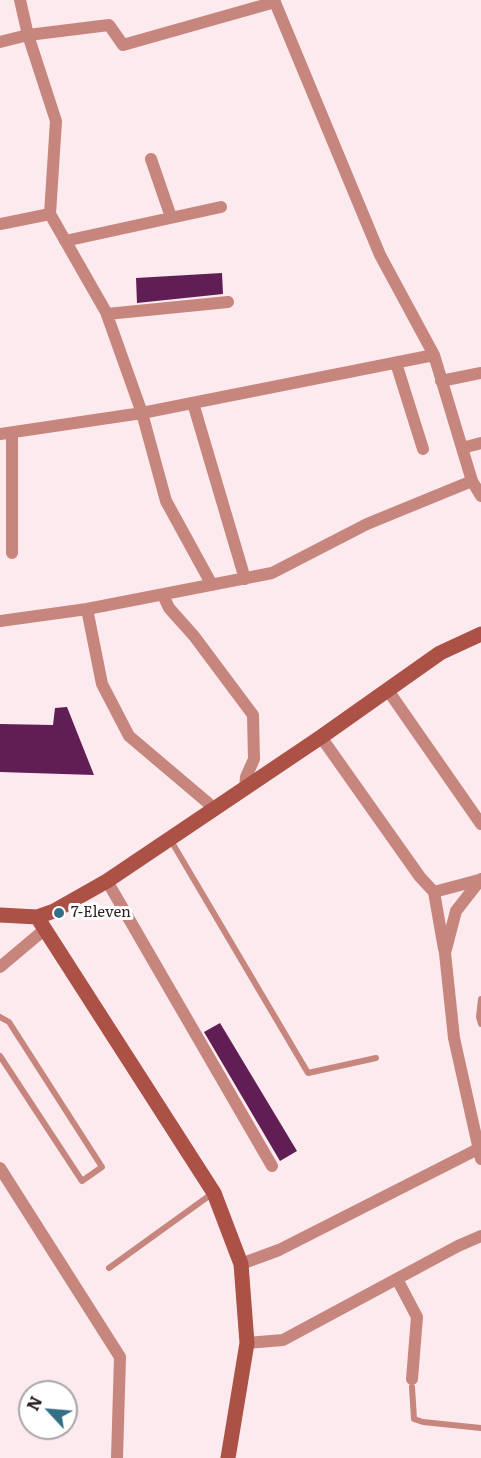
<!DOCTYPE html>
<style>
body{margin:0}
#map{position:relative;width:481px;height:1458px;overflow:hidden;background:#fceaee;font-family:Literata,serif}
canvas{display:block}
.north{position:absolute;left:18px;top:1380px;width:60px;height:60px;box-sizing:border-box;background:#fff;border:2px solid #a9a5a6;border-radius:50%;rotate:296deg;font-size:16px;font-weight:700;line-height:24px;text-align:center;color:#291e21}
.north::after{content:'';display:block;margin:auto;width:21px;height:27px;background:#336f86;clip-path:polygon(50% 0,100% 100%,50% 72%,0 100%)}
</style>
<div id="map">
<canvas width="481" height="1458"></canvas>
<div class="north">N</div>
</div>
<script>
const ctx = document.querySelector('canvas').getContext('2d');
ctx.lineJoin = 'round';
function fillPath(path, color) {
  ctx.fillStyle = color;
  ctx.fill(path, 'evenodd');
}
function poly(rows) {
  const path = new Path2D();
  for (const r of rows) {
    path.moveTo(r[0], r[1]);
    for (let i = 2; i < r.length; i += 2) path.lineTo(r[i], r[i + 1]);
  }
  return path;
}
function strokePath(path, color, width, dash) {
  ctx.strokeStyle = color;
  ctx.lineWidth = width;
  ctx.lineCap = dash ? 'butt' : 'round';
  ctx.setLineDash(dash || []);
  ctx.stroke(path);
}
function label(font, color, halo, rows, align = 'center') {
  ctx.font = font + ' Literata,serif';
  ctx.lineWidth = 6;
  ctx.setLineDash([]);
  ctx.textBaseline = 'middle';
  ctx.strokeStyle = halo;
  ctx.fillStyle = color;
  for (const [text, x, y, turn = 0] of rows) {
    ctx.save();
    ctx.translate(x, y);
    ctx.rotate((+turn || 0) * Math.PI / 180);
    ctx.textAlign = isNaN(turn) ? turn : align;
    if (halo) ctx.strokeText(text, 0, 0);
    ctx.fillText(text, 0, 0);
    ctx.restore();
  }
}
fillPath(poly([
 [222,273,223,294,137,303,136,278],
 [67,707,94,775,0,772,0,724,53,725,55,708],
 [220,1023,297,1151,280,1161,204,1032]
]), '#601e55');
strokePath(poly([
 [170,839,308,1073,376,1058],
 [481,999,479,1017,481,1024],
 [0,1017,9,1022,102,1167,82,1181,0,1056],
 [109,1268,213,1193],
 [412,1387,414,1419,423,1422,481,1428]
]), '#c6867d', 6);
strokePath(poly([
 [20,0,28,35,56,121,50,214,106,312,142,413,166,501,212,585],
 [274,0,380,255,434,355,472,481,481,496],
 [0,42,28,35,109,25,123,45,275,2],
 [151,159,171,217],
 [0,224,50,214],
 [65,241,221,207],
 [107,314,228,302],
 [396,363,423,449],
 [441,381,481,373],
 [193,403,245,579],
 [0,434,142,413,434,355],
 [462,448,481,443],
 [12,553,12,433],
 [163,595,169,608,194,636,253,715,254,759,246,777,245,788],
 [87,609,102,684,129,736,214,808],
 [0,621,87,609,272,573,367,524,472,481],
 [387,689,481,824],
 [321,737,420,877,434,892,444,949],
 [481,879,456,911,445,953,454,1038,481,1159],
 [107,881,272,1166],
 [434,892,479,880],
 [0,967,44,930],
 [0,1168,120,1357,117,1458],
 [241,1264,279,1250,478,1149],
 [397,1279,417,1317,412,1379],
 [247,1343,283,1340,458,1246,481,1236]
]), '#c6867d', 12);
strokePath(poly([
 [0,915,37,917,54,911,107,881,321,737,440,653,481,634],
 [37,917,214,1193,241,1264,247,1343,228,1458]
]), '#ac5146', 15);
for (const [x, y, r, color] of [
 [59,913,6,"#336f86"]
]) {
  const dot = new Path2D();
  dot.arc(x, y, r, 0, 2 * Math.PI);
  ctx.fillStyle = color;
  ctx.fill(dot);
  strokePath(dot, '#fff', 2);
}
label('15px', '#291e21', '#fff', [
 ["7-Eleven",71,913]
], 'left');
</script>
